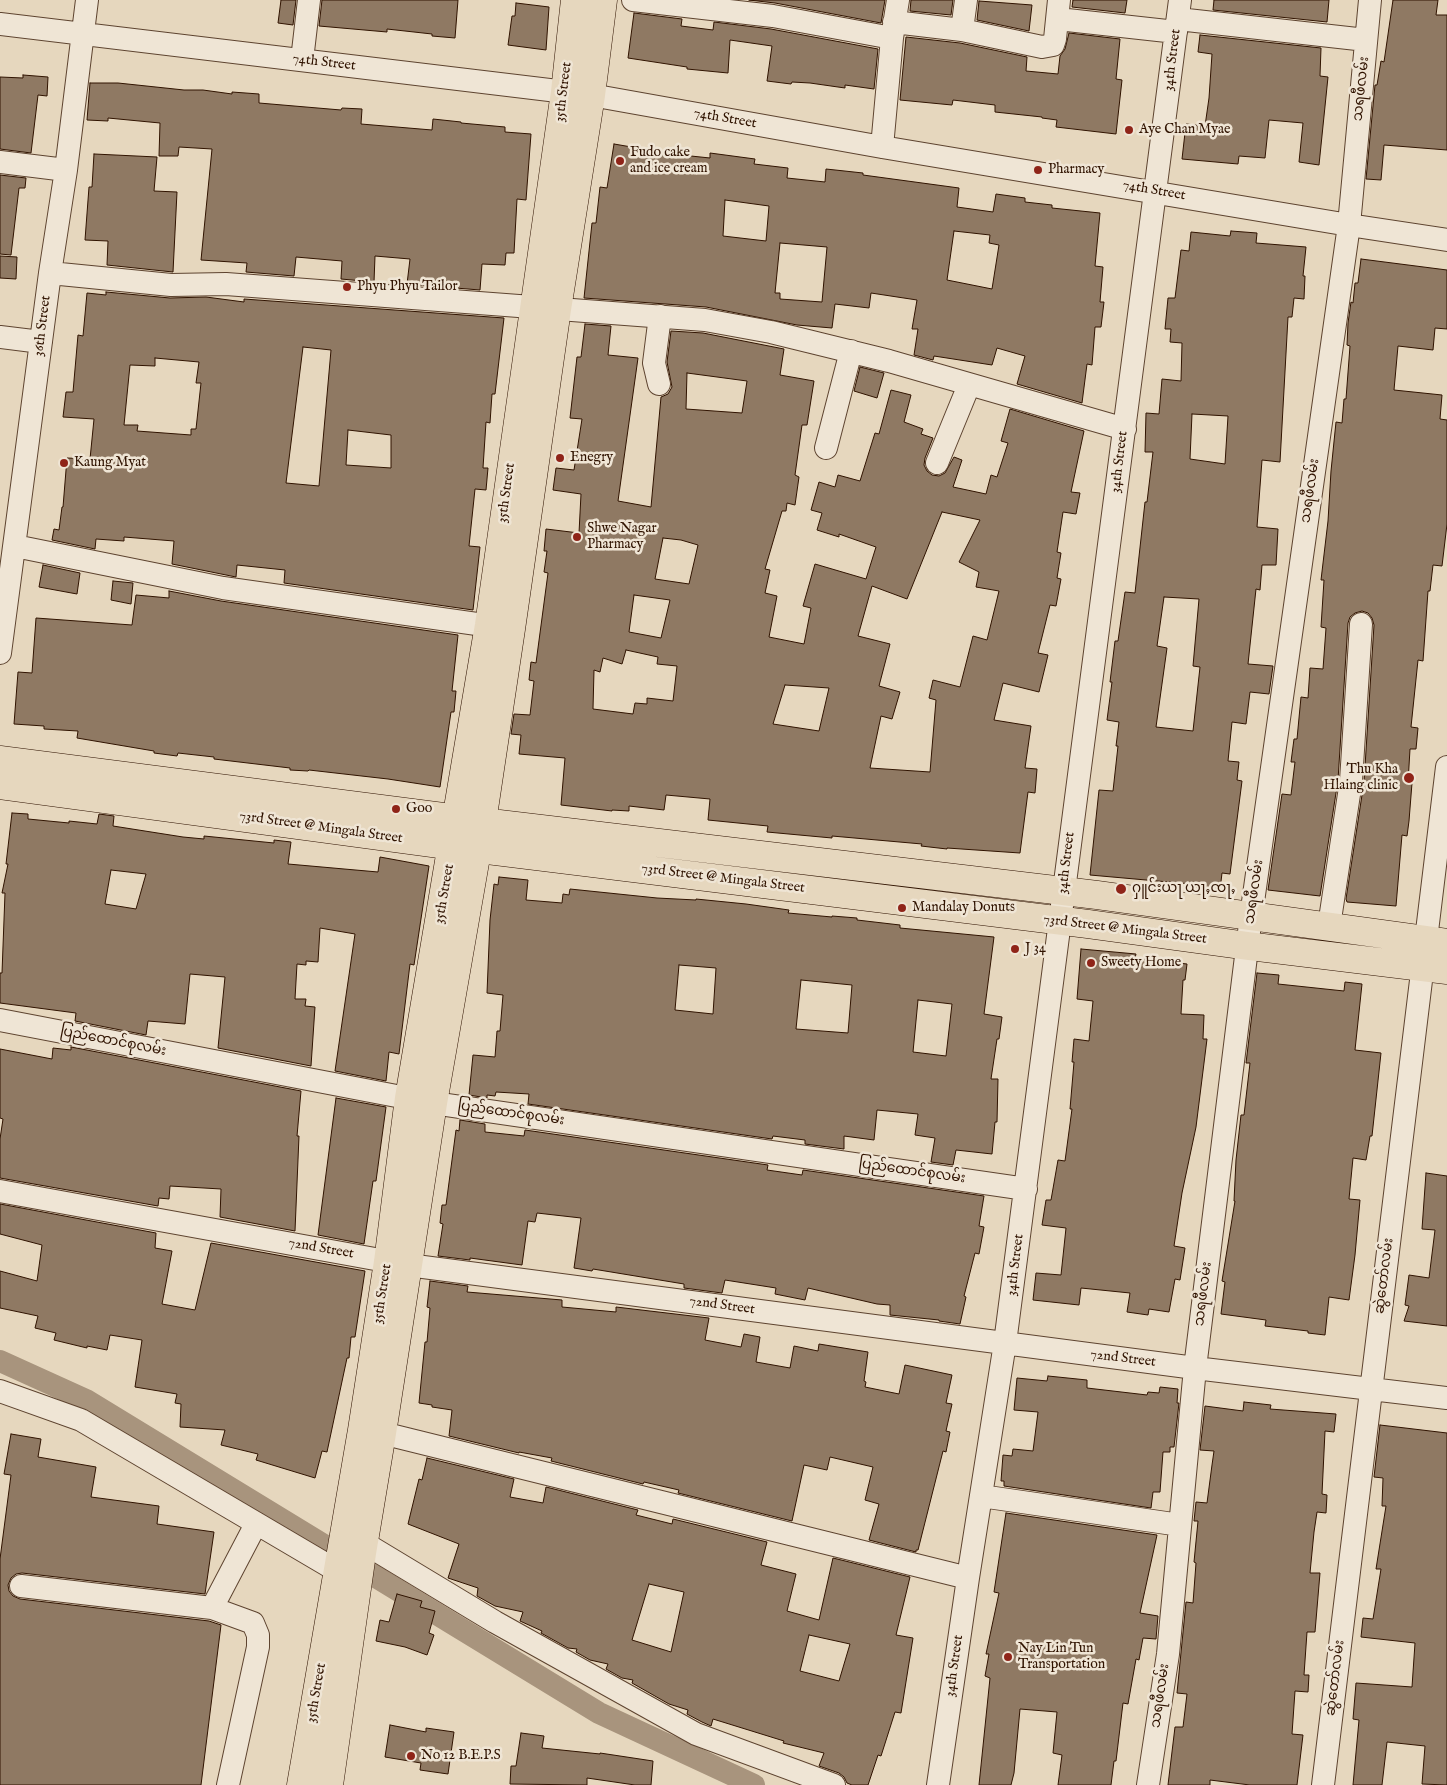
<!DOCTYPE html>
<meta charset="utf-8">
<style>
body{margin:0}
canvas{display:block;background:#e6d7be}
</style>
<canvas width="1447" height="1785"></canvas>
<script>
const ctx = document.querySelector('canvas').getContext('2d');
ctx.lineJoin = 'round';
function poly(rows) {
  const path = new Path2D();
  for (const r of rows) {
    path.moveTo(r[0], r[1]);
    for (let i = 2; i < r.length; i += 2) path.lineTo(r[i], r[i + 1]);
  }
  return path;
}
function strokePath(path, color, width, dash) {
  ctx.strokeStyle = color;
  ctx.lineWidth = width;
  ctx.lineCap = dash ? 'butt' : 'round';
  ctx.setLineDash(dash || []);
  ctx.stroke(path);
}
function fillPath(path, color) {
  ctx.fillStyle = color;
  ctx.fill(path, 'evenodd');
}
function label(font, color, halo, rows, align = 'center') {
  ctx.font = font + ' "IM FELL English","Noto Sans Myanmar",serif';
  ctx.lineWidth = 5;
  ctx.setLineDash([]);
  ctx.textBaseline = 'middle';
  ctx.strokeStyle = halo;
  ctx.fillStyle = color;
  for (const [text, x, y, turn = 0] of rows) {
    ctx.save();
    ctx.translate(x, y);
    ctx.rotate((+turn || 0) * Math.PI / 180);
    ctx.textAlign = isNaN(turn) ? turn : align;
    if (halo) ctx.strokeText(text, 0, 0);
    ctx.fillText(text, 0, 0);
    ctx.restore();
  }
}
strokePath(poly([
 [0,1361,86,1400,599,1713,754,1785]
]), '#a8947d', 22);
const building = poly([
 [281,0,296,0,293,25,278,23,281,0],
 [322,0,458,0,455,38,432,36,432,34,387,29,387,32,319,26,322,0],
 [749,0,885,0,881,23,775,3,749,0],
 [911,0,953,0,951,15,910,11,911,0],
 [1073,0,1127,0,1125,13,1072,7,1073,0],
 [1214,0,1329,0,1327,22,1213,10,1214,0],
 [1393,0,1438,0,1436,15,1447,15,1447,150,1384,145,1381,180,1366,179,1375,85,1377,85,1381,61,1384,62,1393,0],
 [979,1,1032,5,1029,31,977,20,979,1],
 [516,3,549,7,546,50,508,45,512,16,515,16,516,3],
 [634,13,682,19,681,26,713,30,714,22,771,29,878,49,874,89,845,85,845,88,810,83,792,82,791,84,767,81,772,46,730,40,728,73,687,69,687,67,628,58,634,13],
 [1069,33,1120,39,1116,79,1122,80,1116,134,1056,127,1057,120,1042,118,1042,117,995,112,995,105,953,100,952,105,900,100,906,37,960,43,1027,57,1026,71,1058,74,1060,56,1065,49,1069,33],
 [1200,35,1321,48,1320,76,1328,77,1319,165,1299,162,1303,123,1269,120,1265,158,1239,156,1238,164,1182,159,1186,124,1205,126,1209,98,1212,54,1198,52,1200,35],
 [23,75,48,77,47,96,38,95,31,153,0,149,0,77,23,78,23,75],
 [90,83,118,83,184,90,203,90,232,94,232,92,259,94,259,103,341,110,342,108,362,109,361,124,432,130,433,119,461,122,461,123,505,127,505,132,531,134,526,200,517,199,514,253,506,253,505,265,482,264,480,290,407,284,410,259,375,256,374,282,341,279,342,261,296,257,294,276,246,272,247,263,201,260,212,149,179,147,178,156,159,156,160,123,108,118,108,121,87,120,90,83],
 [614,144,643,149,643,151,710,158,710,153,755,159,754,164,788,168,787,178,825,182,826,169,863,173,863,175,959,188,957,207,993,212,996,194,1025,198,1025,202,1052,205,1052,208,1100,213,1095,266,1103,267,1100,302,1104,302,1101,327,1095,327,1092,365,1087,364,1082,403,1017,384,1025,356,997,348,992,365,934,356,933,360,914,355,918,329,912,329,917,300,871,293,869,308,835,304,832,328,797,325,706,307,584,298,592,223,596,223,600,187,607,188,614,144],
 [725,200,769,206,766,241,723,236,725,200],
 [954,231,990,235,989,243,999,245,992,289,947,280,954,231],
 [780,243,827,247,822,302,780,299,780,293,775,293,780,243],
 [94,154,157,157,154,191,177,192,173,272,107,265,108,241,85,240,89,187,92,187,94,154],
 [0,175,26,178,25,188,19,188,11,255,0,254,0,175],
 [1231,231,1257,233,1256,243,1306,247,1303,276,1305,276,1304,299,1294,298,1292,317,1288,317,1280,462,1262,460,1257,527,1278,529,1276,565,1262,565,1260,590,1256,589,1248,664,1273,666,1269,694,1250,692,1246,724,1232,722,1228,761,1239,762,1237,780,1242,781,1230,874,1222,873,1220,890,1191,887,1191,884,1090,875,1099,790,1113,791,1118,746,1116,746,1119,722,1107,720,1112,682,1110,682,1115,641,1118,641,1125,592,1135,593,1145,502,1147,502,1153,452,1145,452,1146,413,1159,414,1162,379,1181,381,1182,343,1170,342,1171,329,1165,329,1168,298,1175,298,1181,250,1189,251,1191,232,1230,236,1231,231],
 [1192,414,1228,416,1225,464,1190,459,1192,414],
 [1164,597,1199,599,1193,666,1200,667,1193,731,1156,727,1167,648,1157,646,1164,597],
 [0,256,17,257,16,279,0,278,0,256],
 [1361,259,1447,270,1447,329,1435,328,1433,350,1398,346,1394,390,1442,395,1440,419,1447,420,1447,524,1442,566,1433,565,1430,591,1428,591,1423,661,1418,660,1411,727,1418,728,1416,749,1410,749,1408,783,1412,783,1409,821,1407,836,1402,835,1396,906,1347,902,1346,899,1364,782,1374,625,1372,618,1368,613,1362,611,1355,613,1350,617,1348,623,1338,780,1320,896,1268,890,1282,794,1291,795,1295,762,1291,762,1294,739,1297,739,1301,697,1308,698,1310,668,1323,669,1326,628,1321,627,1324,580,1321,580,1328,521,1331,471,1336,422,1342,423,1344,399,1346,399,1350,346,1347,345,1348,323,1351,302,1353,303,1355,283,1358,283,1361,259],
 [106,292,170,298,206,297,244,302,244,299,504,318,495,394,492,394,490,423,486,422,483,468,488,468,486,490,475,489,469,546,480,547,473,610,284,583,285,570,237,565,236,577,172,564,174,541,124,537,124,541,96,539,95,549,52,540,54,529,59,530,62,507,63,507,67,458,90,459,94,419,63,417,66,392,73,392,78,335,83,336,87,293,106,295,106,292],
 [303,347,331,350,319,486,286,483,303,347],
 [155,358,199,362,196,383,201,383,196,429,191,429,191,435,137,431,138,425,124,425,130,365,155,366,155,358],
 [348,430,391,435,391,468,346,465,348,430],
 [585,324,611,326,608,355,638,358,618,501,651,507,661,397,668,394,672,387,667,362,671,331,703,333,784,349,780,375,814,381,807,425,802,425,795,475,799,477,795,505,787,503,786,511,782,511,765,569,770,570,765,593,777,596,769,637,804,644,811,608,803,606,815,564,866,579,876,547,839,534,839,537,817,530,822,513,811,510,819,482,835,487,838,475,860,481,875,433,879,434,891,390,911,395,904,422,923,429,921,434,933,438,925,458,924,465,927,471,932,475,939,476,945,473,954,457,962,460,953,487,986,494,991,475,997,477,1008,443,1001,441,1010,409,1084,431,1071,492,1080,493,1076,514,1063,512,1057,552,1061,553,1057,578,1061,579,1056,606,1050,605,1038,653,1048,655,1039,692,1003,683,994,720,1031,726,1025,768,1037,769,1035,793,1028,792,1020,853,947,848,947,849,921,846,922,844,832,836,832,838,767,832,768,826,708,820,710,799,666,795,664,810,629,806,629,811,612,810,612,811,561,805,565,758,519,754,521,735,511,734,514,714,530,715,534,681,529,680,531,662,536,663,548,573,544,572,547,551,544,551,546,529,579,533,581,494,553,490,556,468,574,470,582,419,570,418,577,357,581,357,585,324],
 [687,373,747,381,742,413,686,409,687,373],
 [942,512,980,520,959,562,979,572,976,587,999,591,987,640,973,636,960,687,933,680,929,698,936,700,930,772,870,768,881,716,892,719,900,692,879,686,890,644,858,636,872,586,907,599,942,512],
 [663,538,681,540,698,545,689,584,655,579,663,538],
 [634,595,670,600,661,638,629,632,634,595],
 [626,650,658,657,657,664,677,666,673,701,647,698,647,704,635,703,633,714,593,709,594,670,600,672,603,658,622,664,626,650],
 [785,685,829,688,819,731,773,724,785,685],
 [860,367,884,373,877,398,854,391,860,367],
 [43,565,80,573,77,594,39,587,43,565],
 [113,581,133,583,131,604,111,600,113,581],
 [169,591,221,601,458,635,452,691,456,691,454,712,451,712,440,787,388,779,309,770,308,771,290,770,290,768,214,759,214,757,178,753,177,756,154,753,154,751,77,738,78,731,44,729,44,726,14,724,18,672,32,673,36,618,132,625,136,595,169,598,169,591],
 [12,813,28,814,28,819,69,823,69,821,97,824,99,814,114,816,113,826,183,837,204,839,204,836,274,843,274,840,291,842,288,864,378,872,380,857,429,866,414,965,410,964,399,1054,389,1052,386,1081,335,1071,355,934,320,928,318,962,306,961,306,965,297,964,295,999,306,999,305,1006,315,1007,311,1066,218,1048,225,977,190,974,185,1024,148,1021,146,1035,75,1021,76,1013,0,1003,0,973,2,973,5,893,2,893,8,864,6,864,12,813],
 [111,870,146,874,136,909,105,904,111,870],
 [499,877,528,880,526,900,562,903,563,894,569,895,570,889,657,898,696,900,696,899,746,904,789,910,788,913,832,917,832,916,857,918,857,920,900,925,900,928,994,937,984,1014,1002,1017,999,1039,997,1039,991,1079,998,1079,997,1122,995,1122,992,1154,956,1150,953,1165,931,1162,935,1138,915,1135,918,1114,877,1110,874,1140,844,1136,844,1149,805,1144,805,1140,773,1136,772,1139,528,1104,529,1094,496,1092,495,1096,487,1095,487,1098,469,1095,473,1055,495,1057,497,1031,500,1031,503,995,487,993,490,920,494,884,498,885,499,877],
 [679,965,716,968,713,1014,675,1010,679,965],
 [801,980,852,985,848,1033,796,1029,801,980],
 [918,1000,952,1004,946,1056,913,1052,918,1000],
 [1081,949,1136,954,1135,958,1187,964,1185,980,1183,980,1181,1014,1204,1015,1203,1039,1207,1039,1196,1127,1182,1193,1174,1246,1185,1248,1180,1280,1175,1279,1169,1312,1149,1309,1148,1315,1127,1312,1130,1293,1081,1288,1079,1305,1033,1300,1036,1273,1061,1275,1066,1228,1042,1225,1046,1200,1051,1200,1058,1160,1065,1161,1072,1109,1070,1109,1074,1062,1072,1062,1074,1039,1089,1041,1093,1001,1077,999,1081,949],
 [1257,973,1279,975,1278,984,1344,991,1345,982,1362,984,1355,1050,1381,1053,1372,1136,1370,1136,1366,1160,1353,1158,1349,1199,1360,1200,1355,1255,1349,1300,1329,1297,1325,1335,1308,1333,1308,1331,1265,1326,1266,1320,1221,1314,1225,1282,1222,1281,1235,1201,1234,1201,1236,1160,1241,1115,1244,1115,1250,1063,1246,1063,1257,973],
 [71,1047,301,1091,297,1136,299,1136,295,1231,220,1217,221,1189,170,1186,169,1199,159,1198,158,1206,0,1178,0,1139,3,1119,0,1118,0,1049,52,1059,53,1048,71,1050,71,1047],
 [336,1098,386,1107,376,1181,373,1181,364,1244,318,1235,336,1098],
 [460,1120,485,1124,485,1132,524,1136,525,1130,768,1165,767,1170,802,1175,803,1170,984,1196,979,1226,984,1227,979,1254,975,1253,964,1296,966,1297,960,1324,939,1321,939,1320,890,1315,890,1305,877,1304,808,1288,805,1300,775,1294,776,1288,725,1280,722,1293,684,1288,684,1284,593,1269,592,1271,574,1268,581,1218,537,1213,535,1222,528,1221,522,1265,470,1258,470,1260,438,1256,443,1224,440,1223,442,1205,446,1205,456,1130,459,1131,460,1120],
 [1426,1173,1447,1176,1447,1326,1404,1321,1409,1306,1405,1305,1409,1275,1429,1278,1435,1230,1422,1229,1426,1173],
 [0,1204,156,1233,155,1248,172,1251,162,1304,195,1310,211,1243,365,1271,355,1337,351,1337,349,1358,347,1358,327,1452,322,1451,315,1478,256,1460,258,1454,221,1445,225,1430,180,1427,181,1404,175,1403,177,1394,135,1387,142,1340,110,1335,107,1350,87,1346,87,1348,54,1340,56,1333,35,1328,38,1316,0,1308,0,1271,37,1281,42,1245,0,1234,0,1204],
 [430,1281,468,1286,467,1292,562,1300,562,1307,616,1312,616,1307,709,1318,705,1340,741,1347,744,1334,760,1337,756,1362,790,1368,794,1346,818,1351,819,1344,868,1352,864,1381,866,1382,865,1387,899,1394,905,1365,952,1375,946,1403,952,1404,946,1431,950,1432,946,1452,943,1451,918,1550,916,1550,916,1552,869,1540,879,1504,865,1500,873,1467,830,1457,827,1470,804,1465,792,1521,678,1493,679,1490,644,1482,643,1484,551,1461,552,1458,519,1452,519,1453,449,1436,452,1410,432,1407,432,1405,419,1403,425,1342,427,1342,430,1308,427,1307,430,1281],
 [1048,1376,1087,1380,1087,1388,1147,1395,1148,1392,1159,1393,1160,1387,1178,1389,1177,1403,1179,1403,1174,1447,1170,1447,1170,1452,1163,1452,1160,1492,1153,1492,1151,1508,1004,1486,1004,1481,1001,1481,1003,1455,1012,1456,1013,1449,1033,1451,1038,1412,1014,1410,1017,1378,1047,1381,1048,1376],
 [1244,1402,1271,1405,1270,1409,1336,1414,1334,1432,1325,1431,1322,1494,1327,1495,1326,1513,1317,1512,1314,1532,1310,1573,1320,1573,1315,1632,1307,1632,1304,1675,1309,1675,1308,1692,1295,1691,1292,1734,1303,1735,1297,1785,1250,1785,1210,1780,1210,1785,1168,1785,1175,1727,1183,1727,1187,1694,1177,1693,1186,1602,1193,1603,1196,1563,1194,1562,1198,1521,1194,1521,1196,1502,1207,1503,1212,1465,1214,1451,1200,1450,1205,1406,1243,1411,1244,1402],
 [1380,1425,1447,1433,1447,1785,1422,1784,1425,1746,1387,1742,1382,1785,1353,1785,1359,1720,1353,1719,1356,1683,1412,1687,1415,1643,1361,1637,1363,1618,1373,1619,1381,1569,1376,1569,1386,1506,1382,1506,1383,1478,1374,1477,1380,1425],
 [11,1434,41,1439,38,1457,96,1467,91,1497,159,1506,157,1524,214,1532,205,1594,22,1573,16,1574,11,1578,8,1585,9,1591,13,1596,20,1599,209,1621,221,1625,201,1785,0,1785,0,1559,11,1475,4,1474,11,1434],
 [427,1458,514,1479,510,1497,543,1503,546,1487,638,1510,636,1515,672,1524,673,1519,767,1542,761,1565,796,1574,787,1611,819,1620,833,1558,910,1577,896,1635,913,1638,901,1713,895,1712,881,1756,878,1755,868,1785,852,1785,847,1783,844,1777,839,1773,819,1766,824,1753,783,1743,784,1741,713,1719,711,1726,702,1722,687,1714,688,1710,669,1704,632,1683,633,1680,622,1678,606,1669,608,1664,590,1660,576,1652,577,1649,568,1648,541,1633,542,1631,520,1621,523,1612,495,1606,477,1596,478,1588,448,1578,459,1544,408,1524,419,1479,422,1480,427,1458],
 [649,1584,684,1592,671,1652,632,1640,649,1584],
 [809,1635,850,1644,839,1681,800,1671,809,1635],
 [1006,1513,1157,1535,1140,1613,1158,1616,1156,1639,1143,1638,1139,1660,1136,1659,1128,1704,1123,1703,1116,1761,1114,1761,1111,1785,1058,1785,1062,1755,1053,1753,1057,1712,1020,1709,1014,1773,1011,1785,979,1785,990,1678,985,1676,989,1654,986,1654,999,1593,994,1592,1006,1513],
 [397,1594,422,1601,420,1607,435,1611,429,1633,434,1635,427,1655,405,1647,376,1641,380,1620,389,1622,397,1594],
 [390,1725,426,1732,426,1728,454,1732,448,1774,420,1770,421,1763,385,1757,390,1725],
 [521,1733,544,1736,542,1748,600,1754,600,1753,653,1761,651,1785,635,1785,587,1778,587,1785,510,1784,511,1766,516,1766,521,1733]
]);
fillPath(building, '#8f7963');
strokePath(building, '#301300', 1);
const minor = poly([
 [633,0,773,16,892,38],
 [1058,19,1176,32],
 [1178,19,1366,40],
 [894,22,962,30,1042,47,1053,45,1055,39,1059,0],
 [0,24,591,95,882,147,1349,225,1447,240],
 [962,30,966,0],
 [302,60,309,0],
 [882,147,892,38,898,0],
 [0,162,66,170],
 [50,273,171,285,226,284,705,320,771,332,889,361,1125,429],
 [0,337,41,342],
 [659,384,654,363,660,316],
 [826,448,851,351],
 [937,463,969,385],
 [15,546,223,588,505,628],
 [0,653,50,273,66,170,87,0],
 [1329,926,1351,781,1361,624],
 [0,1020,433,1103,1026,1189],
 [0,1191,408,1265,1195,1368,1447,1398],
 [0,1391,81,1420,351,1579],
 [382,1433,968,1578],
 [981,1496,1180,1525],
 [349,1536,364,1543,495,1622,696,1734,834,1785],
 [21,1586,212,1608],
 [228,1785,258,1647,258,1635,253,1623,212,1608,256,1524],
 [938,1785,968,1578,1005,1343,1180,0],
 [1148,1785,1168,1654,1195,1368,1251,916,1349,225,1370,0],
 [1323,1785,1447,767]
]);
const major = poly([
 [0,760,482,822,1097,895,1447,943],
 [0,785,453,846,1088,924,1248,946,1447,970],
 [301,1785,362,1430,388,1262,409,1098,489,625,565,92,575,0],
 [329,1785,362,1553,382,1433,433,1103,482,822,511,629,557,309,591,95,603,0]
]);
strokePath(minor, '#5e4430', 24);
strokePath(major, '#301300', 29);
strokePath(minor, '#efe5d5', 22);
strokePath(major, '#e6d7be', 28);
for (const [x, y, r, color] of [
 [1129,130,5,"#8f2418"],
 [620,161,5,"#8f2418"],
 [1038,170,5,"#8f2418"],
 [347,287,5,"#8f2418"],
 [560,458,5,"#8f2418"],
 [64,463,5,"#8f2418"],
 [577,537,5,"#8f2418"],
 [1409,778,6,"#8f2418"],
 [396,809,5,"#8f2418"],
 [1121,889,6,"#8f2418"],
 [902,908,5,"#8f2418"],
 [1015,949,5,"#8f2418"],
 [1091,963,5,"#8f2418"],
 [1008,1657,5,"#8f2418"],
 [411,1756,5,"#8f2418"]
]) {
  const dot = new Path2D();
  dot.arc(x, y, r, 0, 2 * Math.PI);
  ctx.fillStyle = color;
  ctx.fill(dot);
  strokePath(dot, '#efe5d5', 2);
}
label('14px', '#301300', '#efe5d5', [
 ["34th Street",1173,60,-83],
 ["74th Street",324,63,7],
 ["သရဖီလမ်း",1362,89,-84],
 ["35th Street",564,92,-83],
 ["74th Street",725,119,10],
 ["74th Street",1154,191,10],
 ["36th Street",43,326,-83],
 ["34th Street",1120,462,-83],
 ["သရဖီလမ်း",1311,491,-82],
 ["35th Street",507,493,-82],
 ["73rd Street @ Mingala Street",321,828,8],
 ["34th Street",1067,863,-83],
 ["73rd Street @ Mingala Street",723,879,7],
 ["သရဖီလမ်း",1255,892,-82],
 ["35th Street",445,894,-80],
 ["73rd Street @ Mingala Street",1125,930,7],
 ["ပြည်ထောင်စုလမ်း",113,1042,11],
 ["ပြည်ထောင်စုလမ်း",511,1114,8],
 ["ပြည်ထောင်စုလမ်း",912,1172,8],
 ["72nd Street",321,1249,10],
 ["34th Street",1016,1265,-83],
 ["ဆွဲတော်လမ်း",1385,1276,-83],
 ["35th Street",383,1294,-81],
 ["သရဖီလမ်း",1204,1294,-83],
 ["72nd Street",722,1306,8],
 ["72nd Street",1123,1359,7],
 ["34th Street",955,1666,-82],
 ["ဆွဲတော်လမ်း",1336,1678,-83],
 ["35th Street",317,1693,-80],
 ["သရဖီလမ်း",1161,1696,-82]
]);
label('14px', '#301300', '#efe5d5', [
 ["Aye Chan Myae",1139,130],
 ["Fudo cake",630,153],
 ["and ice cream",630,169],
 ["Pharmacy",1048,170],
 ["Phyu Phyu Tailor",357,287],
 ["Enegry",570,458],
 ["Kaung Myat",74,463],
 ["Shwe Nagar",587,529],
 ["Pharmacy",587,545],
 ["Thu Kha",1398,770,"right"],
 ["Hlaing clinic",1398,786,"right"],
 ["Goo",406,809],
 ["ႁူင်းယႃ ယႃႇၸႃႇ",1132,889],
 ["Mandalay Donuts",912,908],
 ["J 34",1025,949],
 ["Sweety Home",1101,963],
 ["Nay Lin Tun",1018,1649],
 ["Transportation",1018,1665],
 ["No 12 B.E.P.S",421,1756]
], 'left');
</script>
